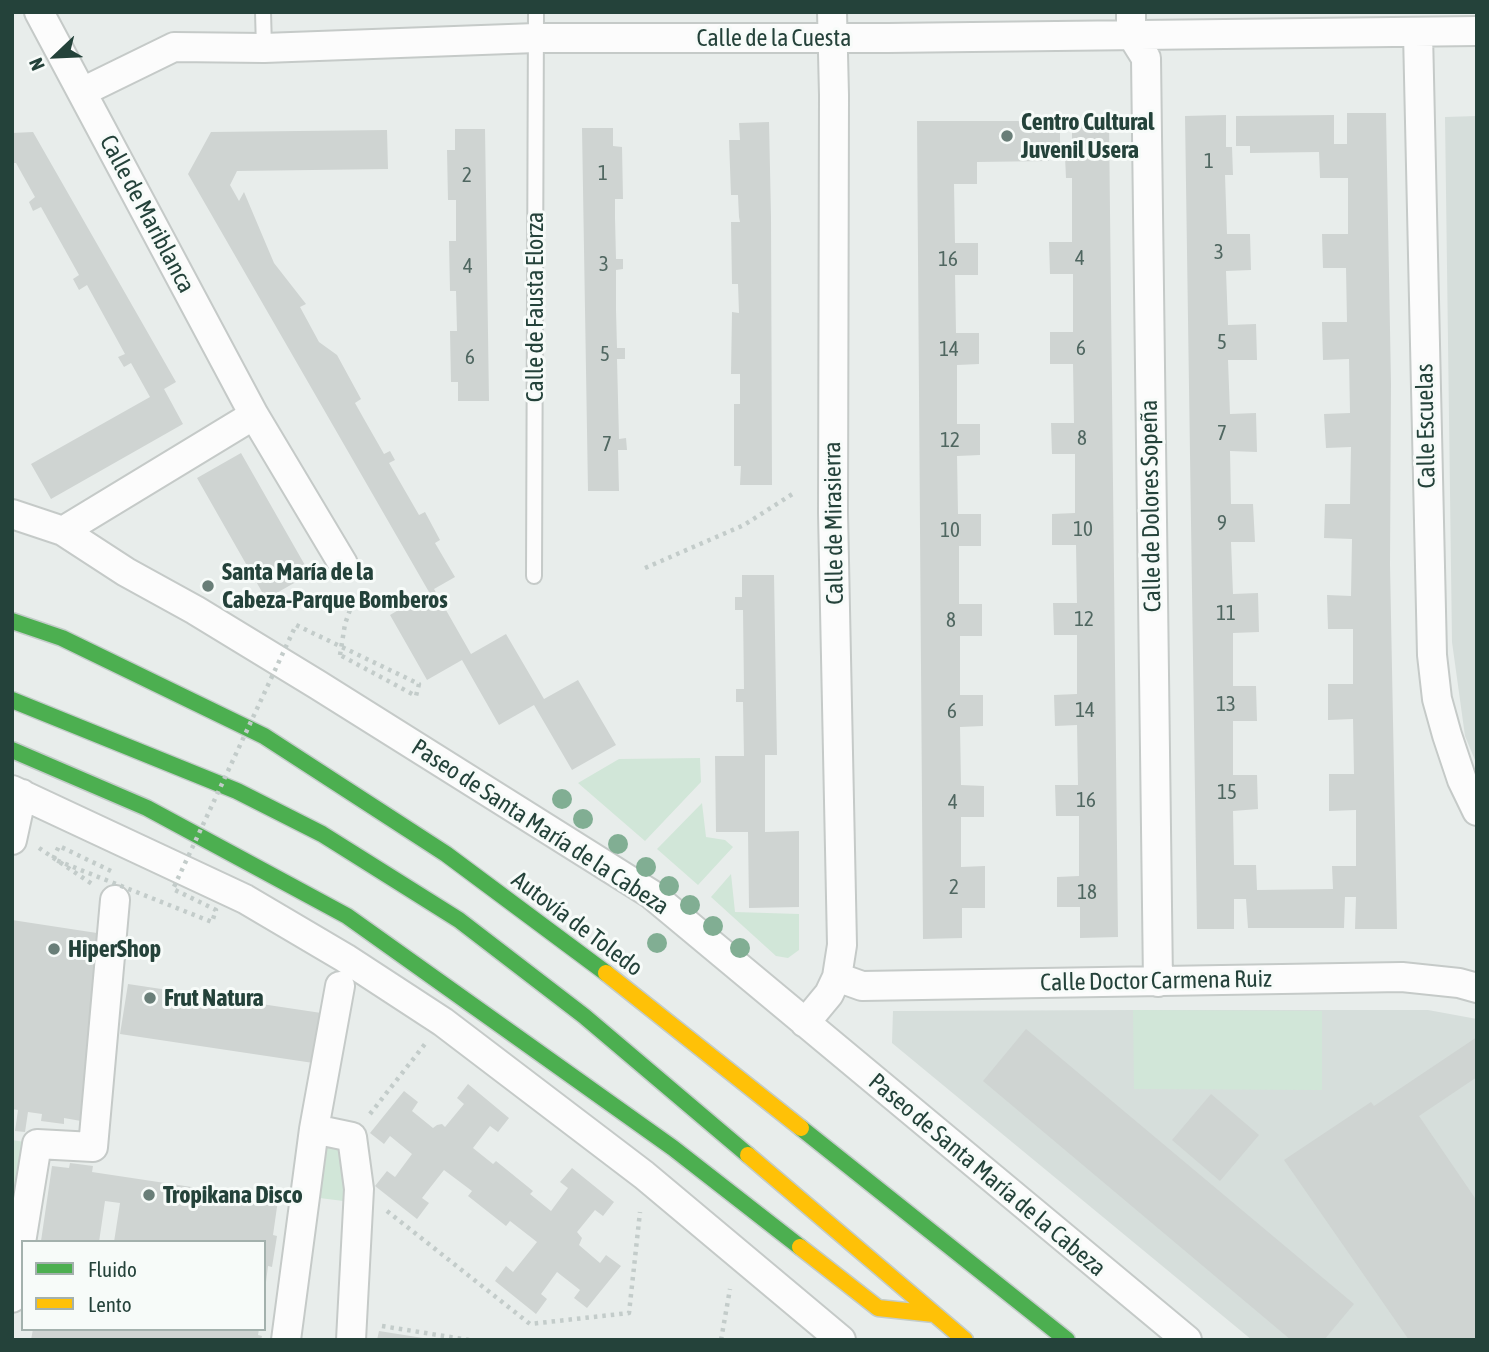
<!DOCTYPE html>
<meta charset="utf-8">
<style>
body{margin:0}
#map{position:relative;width:1489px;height:1352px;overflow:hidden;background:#e8edeb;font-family:"Asap Condensed",sans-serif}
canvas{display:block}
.frame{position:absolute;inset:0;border:14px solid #24423a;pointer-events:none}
.legend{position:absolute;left:21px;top:1240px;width:245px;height:91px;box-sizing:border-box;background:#f7fbf9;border:2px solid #a3b1ad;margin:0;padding:9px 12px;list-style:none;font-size:21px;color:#24423a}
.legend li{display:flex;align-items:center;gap:14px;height:35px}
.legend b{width:35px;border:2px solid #a3b1ad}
.north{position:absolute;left:21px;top:21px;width:70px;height:70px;-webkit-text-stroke:5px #f7fbf9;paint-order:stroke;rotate:247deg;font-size:19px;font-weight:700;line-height:28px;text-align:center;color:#24423a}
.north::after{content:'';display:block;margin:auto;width:24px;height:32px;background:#24423a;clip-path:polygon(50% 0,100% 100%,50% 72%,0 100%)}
</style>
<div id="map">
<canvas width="1489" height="1352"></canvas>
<div class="frame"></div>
<ul class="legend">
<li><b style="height:9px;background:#4caf50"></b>Fluido</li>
<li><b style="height:9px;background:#ffc107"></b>Lento</li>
</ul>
<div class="north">N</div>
</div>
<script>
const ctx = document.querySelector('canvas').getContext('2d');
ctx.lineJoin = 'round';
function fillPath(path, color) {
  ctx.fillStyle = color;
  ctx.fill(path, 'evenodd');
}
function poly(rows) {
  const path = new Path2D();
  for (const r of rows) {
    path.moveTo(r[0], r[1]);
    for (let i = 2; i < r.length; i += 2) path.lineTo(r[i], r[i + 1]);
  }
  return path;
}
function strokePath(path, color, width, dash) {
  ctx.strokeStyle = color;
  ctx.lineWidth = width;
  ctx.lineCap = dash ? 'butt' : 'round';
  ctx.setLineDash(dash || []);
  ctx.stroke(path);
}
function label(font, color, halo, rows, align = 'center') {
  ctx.font = font + ' "Asap Condensed",sans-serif';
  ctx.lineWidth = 6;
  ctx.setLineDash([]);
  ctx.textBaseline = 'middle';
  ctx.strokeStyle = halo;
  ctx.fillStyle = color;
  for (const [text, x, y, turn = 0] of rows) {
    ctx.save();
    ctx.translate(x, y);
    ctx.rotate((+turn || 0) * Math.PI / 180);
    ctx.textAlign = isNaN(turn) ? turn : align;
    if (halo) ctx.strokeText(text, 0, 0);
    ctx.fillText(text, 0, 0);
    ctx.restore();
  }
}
fillPath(poly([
 [1477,116,1477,765,1465,736,1452,642,1445,117],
 [1133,1010,1428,1010,1477,1019,1477,1340,1252,1340,892,1043,893,1011]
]), '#d6dedb');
fillPath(poly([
 [700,758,701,782,645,841,578,783,619,759],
 [702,803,706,837,725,840,733,847,698,885,657,849],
 [731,874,735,912,799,914,799,950,788,958,776,956,711,897],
 [1133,1010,1322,1011,1322,1090,1134,1089],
 [12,1140,37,1144,12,1297],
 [319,1143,343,1149,351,1202,312,1197]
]), '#d1e6d8');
fillPath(poly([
 [1347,113,1386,113,1391,384,1390,565,1397,929,1355,929,1356,897,1345,897,1344,928,1248,928,1246,899,1234,899,1234,929,1197,929,1185,116,1226,115,1226,147,1232,147,1233,175,1225,175,1227,234,1250,234,1251,270,1226,271,1228,325,1256,324,1257,360,1228,360,1230,414,1256,413,1257,452,1230,451,1231,504,1253,504,1255,542,1231,542,1233,594,1258,593,1259,632,1233,633,1233,686,1256,686,1257,721,1233,721,1233,775,1257,775,1258,809,1233,811,1234,865,1256,865,1257,890,1333,889,1332,866,1356,866,1356,810,1329,811,1329,774,1354,774,1353,719,1328,720,1328,684,1353,684,1353,629,1328,629,1327,595,1351,596,1352,539,1324,538,1325,504,1350,504,1351,447,1326,448,1324,414,1350,413,1349,359,1323,360,1322,322,1347,322,1346,268,1323,268,1322,234,1348,234,1348,178,1320,178,1319,152,1250,153,1250,146,1236,146,1236,116,1334,115,1334,144,1347,144],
 [917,121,1060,121,1060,151,1048,152,1049,161,977,162,977,184,954,184,955,243,978,243,978,275,955,275,956,333,979,333,979,364,957,365,957,424,980,424,980,455,957,456,958,514,981,514,981,546,959,546,959,604,982,604,982,636,960,636,960,695,983,695,983,726,960,727,961,785,984,786,984,817,961,817,961,867,985,866,985,908,962,908,962,938,923,939],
 [1072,121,1109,121,1118,937,1080,938,1080,907,1057,907,1057,877,1079,876,1079,816,1056,816,1055,785,1078,785,1077,725,1055,726,1054,695,1077,694,1077,635,1054,635,1053,603,1077,603,1076,545,1052,545,1052,514,1075,513,1075,454,1052,454,1051,423,1074,423,1073,364,1050,364,1050,332,1073,332,1073,274,1050,274,1049,242,1072,242,1072,178,1066,178,1065,156,1072,156],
 [769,122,771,217,772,485,740,485,741,466,734,466,734,404,740,404,740,374,731,374,732,312,739,313,738,284,732,284,731,222,740,222,739,217,738,195,731,195,729,140,740,140,739,123],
 [582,128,613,128,613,146,622,147,623,199,615,199,615,218,616,259,623,259,623,269,616,270,616,310,617,348,625,348,625,359,617,359,619,439,626,438,627,450,618,450,619,491,588,491],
 [455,129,485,129,489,401,458,401,458,382,451,382,450,331,457,331,456,291,450,291,449,241,456,241,456,200,448,200,447,150,455,150],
 [387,130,388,169,237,171,230,185,239,201,244,192,274,263,306,304,300,307,319,342,337,355,361,399,355,403,364,419,384,454,390,451,395,460,389,463,419,515,425,512,440,540,435,543,455,577,434,589,471,654,506,634,544,699,578,680,616,745,572,770,534,705,499,725,462,660,427,680,390,615,429,592,188,174,211,132],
 [33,132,176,382,164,389,183,424,51,499,31,464,150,397,131,363,124,367,118,357,125,354,87,285,79,290,73,279,79,275,41,207,33,211,29,202,35,197,16,163,12,163,12,133],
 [241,453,310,574,266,599,197,478],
 [742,575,774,575,777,755,765,755,765,832,799,831,799,907,749,908,748,832,716,832,715,756,744,756,743,702,736,702,736,689,744,689,743,610,735,610,735,597,742,597],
 [12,920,110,935,81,1121,64,1118,64,1124,41,1121,42,1114,28,1112,25,1132,15,1131,18,1110,12,1109],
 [128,984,328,1014,320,1064,120,1034],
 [1026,1029,1354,1304,1324,1340,1291,1340,983,1081],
 [1477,1037,1477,1077,1419,1116,1477,1201,1477,1340,1409,1340,1284,1160,1371,1102,1374,1106],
 [468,1084,509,1118,498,1132,490,1126,473,1148,493,1164,496,1161,533,1191,530,1194,551,1211,568,1188,560,1182,572,1168,614,1202,603,1216,595,1210,577,1232,582,1238,579,1245,600,1263,606,1255,621,1266,587,1308,574,1298,580,1290,557,1272,541,1294,547,1299,536,1314,495,1281,506,1266,513,1272,537,1242,510,1221,506,1226,468,1196,472,1191,444,1170,422,1198,429,1203,417,1219,375,1186,387,1171,395,1177,412,1154,390,1136,384,1144,370,1133,404,1091,418,1102,412,1111,433,1128,437,1125,442,1124,445,1127,464,1104,457,1098],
 [1211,1094,1259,1135,1220,1181,1172,1140],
 [70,1163,93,1166,92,1172,278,1200,273,1235,277,1236,272,1267,268,1266,266,1282,264,1242,221,1240,221,1242,114,1242,120,1203,105,1201,99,1242,41,1241,52,1166,69,1168],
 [33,1329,259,1329,258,1335,262,1336,261,1340,31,1340],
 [379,1331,423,1338,423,1340,377,1340]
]), '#cfd4d2');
const lane = poly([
 [263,12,264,48],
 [534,576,536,12]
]);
const street = poly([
 [39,12,254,415,343,564],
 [1131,12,1131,34,1146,58,1158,982],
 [1418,33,1432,655,1437,699,1447,735,1462,780,1477,811],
 [82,92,174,47,264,48,536,38,888,38,1477,31],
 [12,514,63,531,126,572,195,610,318,685,651,894,1187,1340],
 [63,531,254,415],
 [12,790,245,899,345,958,443,1022,644,1175,841,1340],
 [12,840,22,794],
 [837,977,862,986,1402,977,1459,983,1477,988],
 [805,1023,829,994,837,977,842,945,833,513,834,95,832,12],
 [314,1129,352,1137,359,1189,351,1340],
 [12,1298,37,1144,93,1147,115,900],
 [286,1340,314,1129,340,986]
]);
const fast = poly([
 [12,621,62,638,264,736,446,854,606,973],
 [12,700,237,791,322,834,459,920,584,1016,748,1155],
 [12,750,147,808,347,916,673,1148,800,1247],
 [801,1128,1067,1340]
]);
const slow = poly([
 [606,973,801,1128],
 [748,1155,965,1340],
 [800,1247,878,1308,934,1314]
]);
strokePath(lane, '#c5cac8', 18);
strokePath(street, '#c5cac8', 32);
strokePath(fast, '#c3ccc9', 19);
strokePath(slow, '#c3ccc9', 19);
strokePath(poly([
 [645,568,744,525,794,493],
 [340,655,345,624,351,607,347,597],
 [39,848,92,884],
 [370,1114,425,1044],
 [387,1211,530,1324,629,1313,640,1212],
 [382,1326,469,1340],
 [721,1340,730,1289]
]), '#c3ccca', 4.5, [3.5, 5]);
strokePath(lane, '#fcfcfc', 14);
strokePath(street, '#fcfcfc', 28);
strokePath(fast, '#4caf50', 16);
strokePath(slow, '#ffc107', 16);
strokePath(poly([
 [111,871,59,846,53,859,212,922,216,910,173,889,296,625,419,684,416,696,340,655]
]), '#c3ccca', 4.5, [3.5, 5]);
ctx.fillStyle = '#81ae93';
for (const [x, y] of [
 [562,799],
 [583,819],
 [618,844],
 [646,867],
 [669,886],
 [690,905],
 [713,926],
 [657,943],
 [740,948]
]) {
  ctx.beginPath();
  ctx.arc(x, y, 10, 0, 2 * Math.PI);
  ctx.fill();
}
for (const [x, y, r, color] of [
 [1007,136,7,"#697e78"],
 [208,586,7,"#697e78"],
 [54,949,7,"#697e78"],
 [150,998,7,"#697e78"],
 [149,1195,7,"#697e78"]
]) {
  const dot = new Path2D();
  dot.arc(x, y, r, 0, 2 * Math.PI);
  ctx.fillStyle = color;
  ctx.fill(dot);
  strokePath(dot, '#f7fbf9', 2.5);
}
label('21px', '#506761', null, [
 ["1",1209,161],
 ["1",603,173],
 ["2",467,175],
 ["3",1219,252],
 ["4",1080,258],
 ["16",948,259],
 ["3",604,264],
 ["4",468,266],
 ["5",1222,342],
 ["6",1081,348],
 ["14",949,349],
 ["5",605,354],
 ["6",470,357],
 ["7",1222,433],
 ["8",1082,438],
 ["12",950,440],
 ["7",607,444],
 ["9",1222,523],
 ["10",1083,529],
 ["10",950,530],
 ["11",1226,613],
 ["12",1084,619],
 ["8",951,620],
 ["13",1226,704],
 ["14",1085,710],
 ["6",952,711],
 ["15",1227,792],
 ["16",1086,800],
 ["4",953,802],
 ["2",954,887],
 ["18",1087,892]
]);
label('24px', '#24423a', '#f7fbf9', [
 ["Calle de la Cuesta",774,38],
 ["Calle de Mariblanca",147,214,62],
 ["Calle de Fausta Elorza",535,307,-90],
 ["Calle Escuelas",1426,426,-91],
 ["Calle de Dolores Sopeña",1151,506,-91],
 ["Calle de Mirasierra",834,523,-91],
 ["Paseo de Santa María de la Cabeza",540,827,33],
 ["Autovía de Toledo",577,924,37],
 ["Calle Doctor Carmena Ruiz",1156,981,-1],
 ["Paseo de Santa María de la Cabeza",987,1175,40]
]);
label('bold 24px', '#24423a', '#f7fbf9', [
 ["Centro Cultural",1021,122],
 ["Juvenil Usera",1021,150],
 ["Santa María de la",222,572],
 ["Cabeza-Parque Bomberos",222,600],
 ["HiperShop",68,949],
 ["Frut Natura",164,998],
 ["Tropikana Disco",163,1195]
], 'left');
</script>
